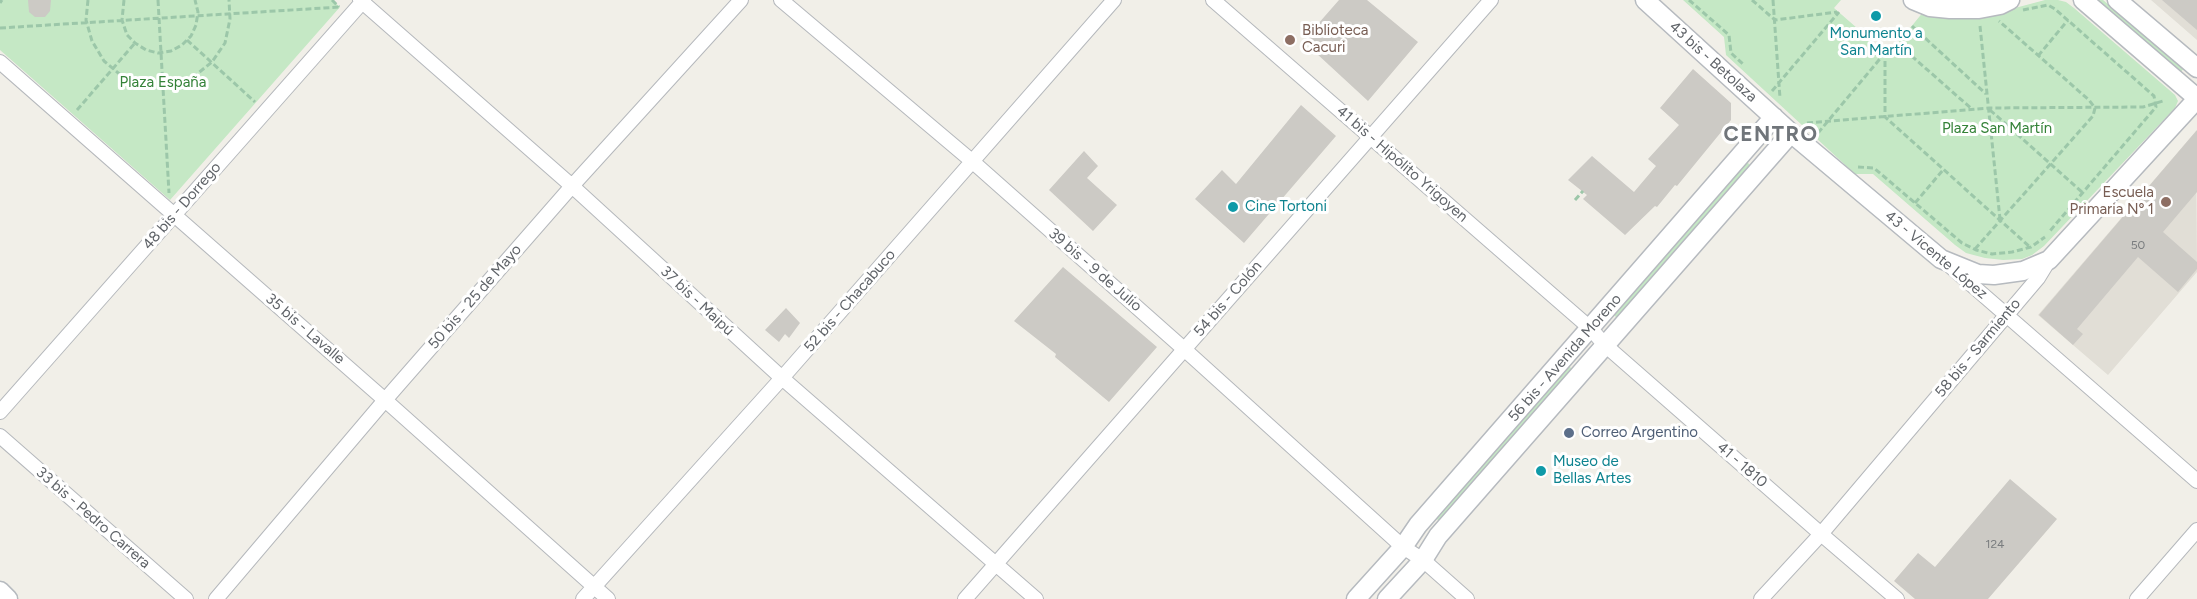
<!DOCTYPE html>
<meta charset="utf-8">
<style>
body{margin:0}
canvas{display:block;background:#f1efe8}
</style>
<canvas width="2197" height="599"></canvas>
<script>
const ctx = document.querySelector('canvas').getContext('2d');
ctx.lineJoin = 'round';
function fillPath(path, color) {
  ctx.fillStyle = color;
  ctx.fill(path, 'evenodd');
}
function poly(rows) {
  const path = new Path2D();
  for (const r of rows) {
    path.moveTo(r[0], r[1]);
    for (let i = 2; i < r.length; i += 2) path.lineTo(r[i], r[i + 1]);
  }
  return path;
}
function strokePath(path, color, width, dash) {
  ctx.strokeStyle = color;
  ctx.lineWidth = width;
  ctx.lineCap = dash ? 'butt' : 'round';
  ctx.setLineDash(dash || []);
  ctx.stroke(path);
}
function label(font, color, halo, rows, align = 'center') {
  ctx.font = font + ' Figtree,sans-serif';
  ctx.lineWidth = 6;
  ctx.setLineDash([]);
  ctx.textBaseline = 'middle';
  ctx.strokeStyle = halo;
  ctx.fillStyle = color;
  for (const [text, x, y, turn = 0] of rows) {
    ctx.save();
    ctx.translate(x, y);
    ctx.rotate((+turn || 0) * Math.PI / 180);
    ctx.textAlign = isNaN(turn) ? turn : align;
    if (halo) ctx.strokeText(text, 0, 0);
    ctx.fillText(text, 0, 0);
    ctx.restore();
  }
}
fillPath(poly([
 [2151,0,2197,0,2197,40],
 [2196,131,2197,272,2108,375,2038,315]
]), '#e1ded6');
fillPath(poly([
 [3,0,332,0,340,7,170,200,0,50,0,3],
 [1683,0,1841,0,1834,8,1888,55,1924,11,2000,12,2045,0,2058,0,2066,2,2074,8,2175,95,2178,101,2175,108,2044,246,2032,255,2022,259,2003,260,1985,258,1966,253,1955,245,1873,174,1855,174,1726,55,1724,37],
 [2096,0,2103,0,2184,68,2181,72],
 [1746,161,1751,166,1617,318,1612,313],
 [1568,365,1573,370,1440,522,1435,517]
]), '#c5e8c5');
fillPath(poly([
 [28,0,51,0,50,11,45,17,35,17,29,12],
 [1339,0,1367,0,1418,42,1368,101,1303,41],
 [2162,0,2197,0,2197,30],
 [1693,69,1731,103,1731,120,1677,186,1675,185,1657,207,1655,206,1625,235,1583,199,1587,195,1568,180,1592,156,1634,192,1656,166,1648,159,1679,125,1660,108],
 [1301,105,1336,136,1244,243,1195,199,1222,170,1236,184],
 [2197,130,2197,192,2163,232,2197,262,2197,269,2178,292,2138,257,2077,329,2083,334,2073,345,2039,315],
 [1084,151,1098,166,1087,178,1117,205,1093,231,1049,190],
 [1063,267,1157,347,1109,402,1055,357,1056,354,1014,321],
 [786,308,800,323,789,338,785,334,779,342,765,330],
 [2010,479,2057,519,1988,599,1915,599,1894,581,1918,553,1935,567]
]), '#cccac5');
const street = poly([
 [360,0,572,186,782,378,1036,599],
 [781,0,973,162,1184,349,1403,547,1423,560,1467,599],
 [1213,0,1590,328,1605,345,1821,534,1897,599],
 [0,62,385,400,608,599],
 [1950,266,2197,481],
 [0,412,364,0],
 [0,436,186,599],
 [216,599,385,400,572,186,741,0],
 [583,599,782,378,1114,0],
 [965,599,1491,0],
 [1761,599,1821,534,2038,278,2049,260],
 [2137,599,2197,530]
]);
const secondary = poly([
 [1645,0,1791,133,1941,259,1978,274,1994,275,2023,271,2049,260,2197,99],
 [1913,0,1930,7,1950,9,1979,9,2000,5,2010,0],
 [2083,0,2197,98],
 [2117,0,2197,68],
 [0,591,8,599],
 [1356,599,1403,547,1418,525,1774,117],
 [1387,599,1423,560,1438,536,1791,133]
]);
strokePath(street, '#b5b8bc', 16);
strokePath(secondary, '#b6babf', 21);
strokePath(poly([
 [88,0,86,20,92,41,104,61,123,77,145,85,165,85,192,78,212,62,225,43,230,19,229,0],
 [124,0,122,20,127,35,135,43,146,50,158,53,171,51,182,45,191,36,196,25,198,12,195,0],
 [158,0,169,193],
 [332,0,339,7],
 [1689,0,1729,35,1731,53,1744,65],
 [1752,0,1775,20,1837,12],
 [1773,0,1780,98],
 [0,3,2,0],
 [2023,10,2048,5,2055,9,2154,96,2156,107,2049,232],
 [1912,26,1986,94],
 [1980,26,2000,219],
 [0,28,340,7],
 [187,40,255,102],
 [1898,44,1973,110],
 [1885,52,1885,117,2030,247],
 [2038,56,2068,20],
 [1772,91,1839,12],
 [77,110,135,43],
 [1990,110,2083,193],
 [1807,123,1989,108,2143,107,2163,101],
 [1818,133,1884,54],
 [1858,167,1874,168,1962,243,1976,250,1992,254,2012,252,2031,247,2045,237],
 [1575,200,1583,191],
 [1915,203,1943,170],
 [1975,249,2093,116,2095,108,2089,100,1999,21]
]), '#9cc7a9', 3, [6, 3]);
strokePath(street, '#fff', 14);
strokePath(secondary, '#fff', 18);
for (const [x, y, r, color] of [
 [1876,16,6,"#0f9aa8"],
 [1290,40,6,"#8d6e63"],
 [2166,202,6,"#8d6e63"],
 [1233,207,6,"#0f9aa8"],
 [1569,433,6,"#5c6f8a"],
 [1541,471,6,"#0f9aa8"]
]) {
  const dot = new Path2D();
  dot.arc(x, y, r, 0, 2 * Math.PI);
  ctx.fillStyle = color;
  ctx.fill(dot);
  strokePath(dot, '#fff', 2);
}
label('12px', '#7a7d7f', null, [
 ["50",2138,245],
 ["124",1995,544]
]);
label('15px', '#785e54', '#fff', [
 ["Biblioteca",1302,31],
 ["Cacuri",1302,48],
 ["Escuela",2154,193,"right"],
 ["Primaria Nº 1",2154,210,"right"]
], 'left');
label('15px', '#0d838f', '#fff', [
 ["Monumento a",1876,34,"center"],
 ["San Martín",1876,51,"center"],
 ["Cine Tortoni",1245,207],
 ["Museo de",1553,462],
 ["Bellas Artes",1553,479]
], 'left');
label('15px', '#5f6368', '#fff', [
 ["43 bis - Betolaza",1713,62,42],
 ["41 bis - Hipólito Yrigoyen",1402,164,41],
 ["48 bis - Dorrego",182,206,-49],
 ["43 - Vicente López",1936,255,40],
 ["39 bis - 9 de Julio",1095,270,41],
 ["50 bis - 25 de Mayo",475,297,-49],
 ["54 bis - Colón",1228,299,-49],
 ["37 bis - Maipú",697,301,43],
 ["52 bis - Chacabuco",850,301,-49],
 ["35 bis - Lavalle",305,329,41],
 ["58 bis - Sarmiento",1978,348,-50],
 ["56 bis - Avenida Moreno",1565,358,-49],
 ["41 - 1810",1742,465,41],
 ["33 bis - Pedro Carrera",93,518,41]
]);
label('15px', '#348238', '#fff', [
 ["Plaza España",163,83],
 ["Plaza San Martín",1997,129]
]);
label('15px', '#4e5e75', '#fff', [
 ["Correo Argentino",1581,433]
], 'left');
ctx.letterSpacing = '1.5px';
label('bold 21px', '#70757a', '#fff', [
 ["CENTRO",1771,135]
]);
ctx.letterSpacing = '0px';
</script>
